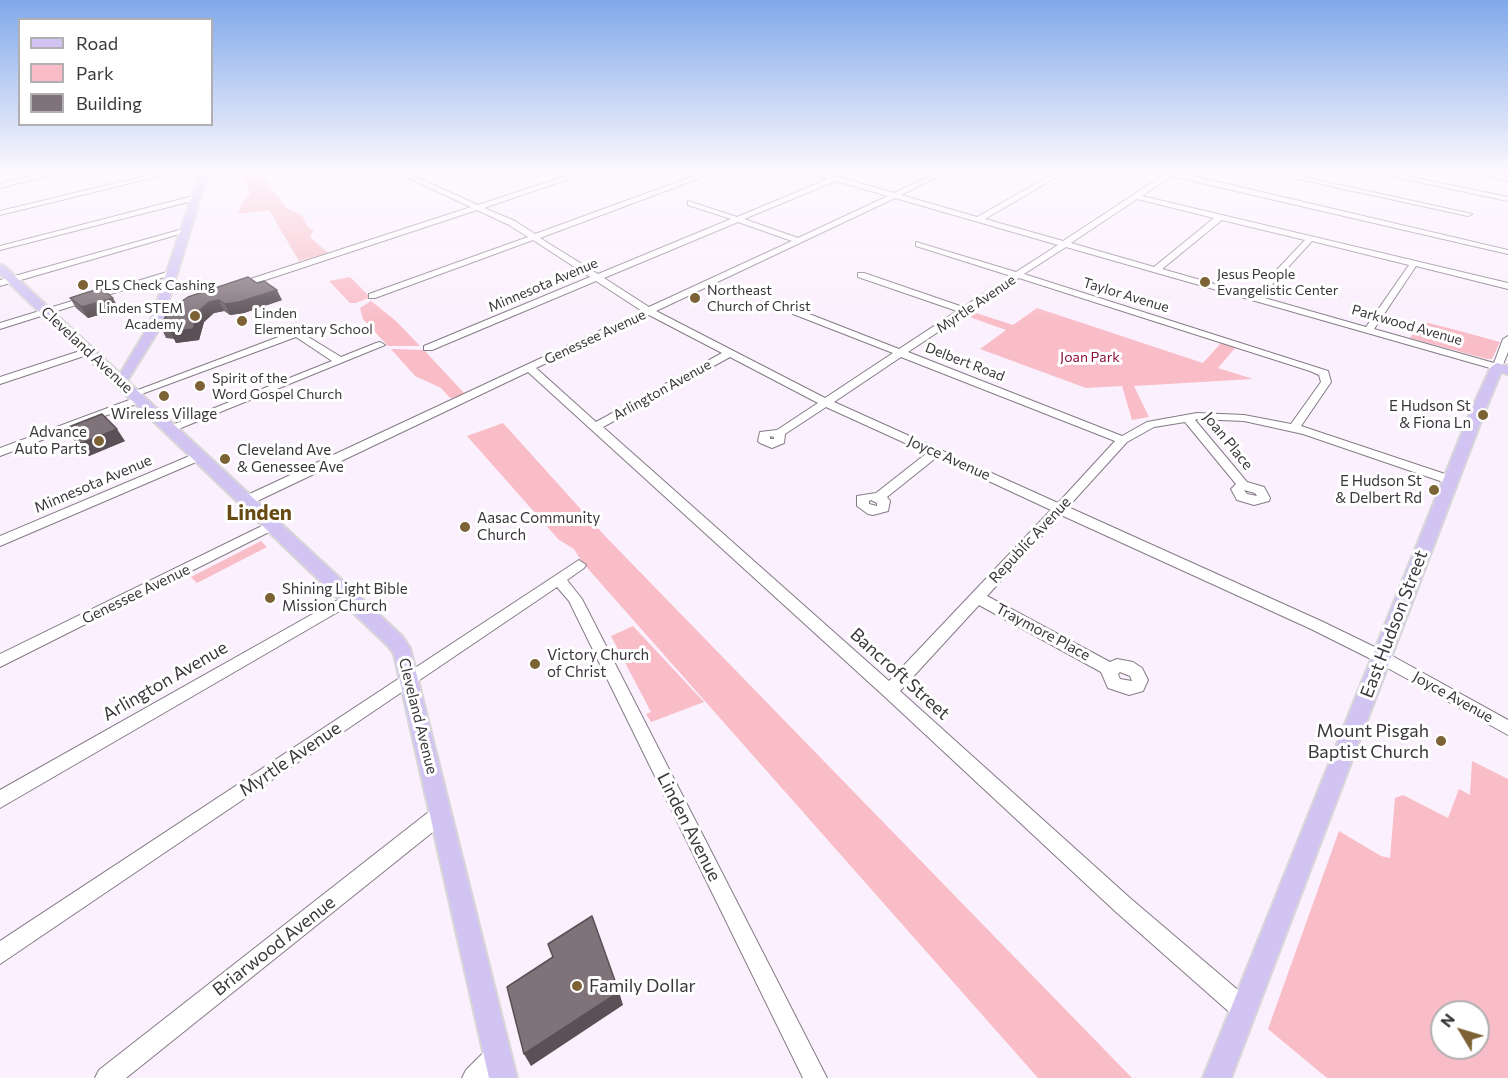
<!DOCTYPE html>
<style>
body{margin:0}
#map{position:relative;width:1508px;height:1078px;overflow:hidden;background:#fbf0fd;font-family:Commissioner,sans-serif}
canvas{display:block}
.legend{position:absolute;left:18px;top:18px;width:195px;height:108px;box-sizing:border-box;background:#fff;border:2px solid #b1afb1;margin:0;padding:8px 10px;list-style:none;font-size:18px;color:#3b373c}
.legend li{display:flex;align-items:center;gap:12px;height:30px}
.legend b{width:30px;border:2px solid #b1afb1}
.north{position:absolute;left:1430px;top:1000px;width:60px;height:60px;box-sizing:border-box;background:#fff;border:2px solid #b1afb1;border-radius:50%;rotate:308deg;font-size:16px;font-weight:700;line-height:24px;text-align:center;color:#3b373c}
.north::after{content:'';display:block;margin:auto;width:21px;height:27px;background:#7c6234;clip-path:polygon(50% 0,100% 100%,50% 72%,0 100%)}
</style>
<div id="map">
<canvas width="1508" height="1078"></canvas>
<ul class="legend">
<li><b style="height:8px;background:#d1c4f3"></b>Road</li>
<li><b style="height:16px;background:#f9bdc7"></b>Park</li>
<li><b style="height:16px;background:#807279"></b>Building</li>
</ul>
<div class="north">N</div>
</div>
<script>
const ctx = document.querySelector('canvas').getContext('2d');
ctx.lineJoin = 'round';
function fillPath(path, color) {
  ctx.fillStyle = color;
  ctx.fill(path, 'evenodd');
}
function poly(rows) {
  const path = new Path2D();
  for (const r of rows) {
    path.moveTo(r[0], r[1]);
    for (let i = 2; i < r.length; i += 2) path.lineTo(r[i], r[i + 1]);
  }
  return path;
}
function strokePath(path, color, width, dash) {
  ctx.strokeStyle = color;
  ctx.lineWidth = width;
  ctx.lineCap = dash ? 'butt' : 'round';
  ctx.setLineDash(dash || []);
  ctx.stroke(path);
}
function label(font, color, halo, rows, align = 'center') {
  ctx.font = font + ' Commissioner,sans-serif';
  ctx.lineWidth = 6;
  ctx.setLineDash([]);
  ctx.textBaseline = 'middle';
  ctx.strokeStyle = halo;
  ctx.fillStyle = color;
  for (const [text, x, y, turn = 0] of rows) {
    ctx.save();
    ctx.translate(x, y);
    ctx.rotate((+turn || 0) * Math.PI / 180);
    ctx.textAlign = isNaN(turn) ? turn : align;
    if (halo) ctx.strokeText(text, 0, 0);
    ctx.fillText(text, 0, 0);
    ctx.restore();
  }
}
fillPath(poly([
 [238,172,260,172,286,208,302,215,309,229,314,230,310,237,328,253,299,261,269,210,238,214,242,203,250,194,247,184],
 [350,277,369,296,368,298,356,303,350,303,329,281],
 [371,301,396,321,420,346,388,346,363,319,360,308],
 [1037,308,1203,363,1221,343,1235,348,1218,368,1253,379,1134,386,1149,417,1132,420,1122,386,1086,388,980,349,1006,330,967,316,973,312,1013,325],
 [1421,321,1456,330,1500,342,1492,359,1487,359,1410,338],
 [391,349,424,350,464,393,460,397,450,398,441,388,415,376],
 [503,423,605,536,1132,1078,1038,1078,582,562,574,549,559,540,467,436],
 [261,541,267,547,197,583,191,577],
 [633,626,704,702,651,722,646,714,651,712,611,636],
 [1472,761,1508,779,1508,1078,1327,1078,1268,1029,1339,831,1381,856,1390,858,1395,798,1403,795,1448,818,1459,789,1470,795],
 [1442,1012,1478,1012,1478,1048,1442,1048]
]), '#f9bdc7');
const minor = poly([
 [48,172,62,172,0,188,0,184,48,172],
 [162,172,176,172,0,215,0,211,162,172],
 [395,172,405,172,478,205,578,172,589,172,484,208,515,221,535,234,705,172,716,172,540,238,598,274,731,219,688,205,688,201,737,217,828,179,809,172,821,172,894,193,938,172,947,172,901,195,977,217,1056,172,1065,172,985,219,1063,241,1168,172,1176,172,1508,250,1508,254,1171,176,1142,196,1508,283,1508,289,1416,266,1374,329,1494,363,1503,339,1508,336,1508,352,1502,367,1497,370,1066,247,1024,274,1328,371,1331,382,1301,426,1454,477,1456,480,1454,483,1446,483,1303,434,1244,421,1197,419,1195,420,1247,482,1264,487,1270,498,1269,501,1254,505,1237,500,1231,489,1236,484,1185,422,1154,427,1127,442,1068,507,1321,621,1387,653,1508,720,1508,735,1375,661,1311,629,1061,515,987,596,1110,662,1117,659,1133,662,1142,668,1148,680,1143,691,1129,695,1108,688,1101,672,979,605,900,691,1130,898,1252,1002,1255,1010,1252,1018,1244,1021,1236,1018,1116,912,884,696,528,372,251,504,241,504,240,501,241,498,642,311,596,281,432,350,424,350,424,346,590,277,533,240,375,298,369,298,369,294,528,237,509,225,477,210,241,288,235,288,235,284,471,207,395,172],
 [836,181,888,196,798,238,744,219,836,181],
 [895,198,1058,245,1016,272,916,242,916,246,1011,276,963,307,864,273,858,273,858,277,957,311,899,349,799,310,793,310,793,314,893,353,825,398,656,311,895,198],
 [1137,199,1214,218,1154,267,1071,243,1137,199],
 [1222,220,1305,240,1253,295,1162,269,1222,220],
 [738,222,792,241,649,307,604,278,738,222],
 [1312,241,1409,265,1366,327,1261,297,1312,241],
 [1019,278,1310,371,1319,375,1321,382,1291,424,1244,415,1197,413,1147,422,1122,436,908,352,1019,278],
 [649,315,722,353,596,422,536,368,649,315],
 [730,357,818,403,777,430,760,432,758,441,760,443,772,448,784,443,785,434,826,407,927,453,876,493,857,496,857,506,868,514,873,515,888,511,890,501,887,497,937,457,1051,510,889,681,603,427,730,357],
 [901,357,1115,441,1058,503,834,402,901,357],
 [770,436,774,437,774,439,770,439,770,436],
 [1244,490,1255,493,1257,496,1247,494,1244,490],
 [871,500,877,503,877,506,869,504,869,501,871,500],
 [1120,672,1130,676,1132,681,1120,679,1118,674,1120,672],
 [1266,172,1281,172,1472,214,1468,216,1266,172],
 [1372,172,1387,172,1508,197,1508,201,1372,172],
 [1468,172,1484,172,1508,177,1508,181,1468,172],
 [197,195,201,197,200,199,0,250,0,246,197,195],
 [183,229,190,231,0,286,0,280,183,229],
 [167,272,174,274,0,329,0,323,167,272],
 [191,298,194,299,194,303,159,314,154,311,191,298],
 [297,330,341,357,376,343,380,342,385,345,171,432,167,431,167,427,332,361,296,337,139,395,135,396,130,393,297,330],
 [89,348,94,351,93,353,0,384,0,377,89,348],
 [140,396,145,399,144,401,0,456,0,448,140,396],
 [199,452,203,453,205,456,203,459,0,546,0,536,199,452],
 [272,521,277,522,279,525,277,528,0,667,0,654,272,521],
 [579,560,586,565,584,568,567,580,582,599,827,1078,803,1078,569,601,557,587,0,964,0,941,579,560],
 [350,593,355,594,357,598,355,602,0,808,0,790,350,593],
 [442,804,449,807,451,813,449,819,126,1078,95,1078,99,1070,435,807,442,804],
 [498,1043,506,1046,509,1054,506,1062,490,1078,462,1078,466,1070,490,1046,498,1043]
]);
const major = poly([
 [200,172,208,172,161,326,127,381,402,636,410,648,517,1078,489,1078,394,654,388,646,0,274,0,265,4,266,120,374,149,326,200,172],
 [1497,363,1508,366,1508,374,1501,372,1484,413,1231,1078,1203,1078,1470,413,1491,367,1497,363]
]);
strokePath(minor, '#847b86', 2);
strokePath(major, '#d8d7d8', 4);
fillPath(minor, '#fff');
fillPath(major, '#d1c4f3');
fillPath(poly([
 [248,277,282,300,244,313,230,315,224,311,214,313,204,322,199,340,176,343,174,339,166,338,161,327],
 [70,298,119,309,88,318,76,308],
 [66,428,125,441,89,456,74,440]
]), '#6e6268');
fillPath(poly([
 [277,290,282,300,244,313,230,315,225,304],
 [113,298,119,309,88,318,82,307],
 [219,300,224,311,214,313,204,322,199,340,176,343,171,332,199,311,209,302],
 [117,429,125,441,89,456,80,444],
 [619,992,623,1005,531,1066,524,1054]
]), '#5a5055');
const building = poly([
 [248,277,257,283,264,281,277,290,239,302,225,304,219,300,209,302,199,311,193,329,171,332,172,328,161,327,168,311,188,297,248,277],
 [101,288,113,298,82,307,70,298,101,288],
 [102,414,117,429,80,444,66,428,102,414],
 [592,916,619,992,524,1054,507,987,553,957,548,944,592,916]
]);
fillPath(building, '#807279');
strokePath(building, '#5a5055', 1.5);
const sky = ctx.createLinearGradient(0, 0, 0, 323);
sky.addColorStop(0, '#80a9ea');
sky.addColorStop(0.53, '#fdf8fe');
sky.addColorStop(1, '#fdf8fe00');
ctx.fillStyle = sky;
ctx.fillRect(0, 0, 1508, 323);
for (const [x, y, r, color] of [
 [1205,282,6,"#7c6234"],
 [83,285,6,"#7c6234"],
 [695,298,6,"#7c6234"],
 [195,316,6,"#7c6234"],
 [242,321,6,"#7c6234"],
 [200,386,6,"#7c6234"],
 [164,396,6,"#7c6234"],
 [1483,415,6,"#7c6234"],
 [99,441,6,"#7c6234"],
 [225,459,6,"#7c6234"],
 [1434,490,6,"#7c6234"],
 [465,527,6,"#7c6234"],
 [270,598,6,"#7c6234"],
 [535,664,6,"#7c6234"],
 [1441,741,6,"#7c6234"],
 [577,986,6,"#7c6234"]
]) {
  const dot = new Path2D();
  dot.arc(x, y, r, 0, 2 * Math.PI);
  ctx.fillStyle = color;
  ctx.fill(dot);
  strokePath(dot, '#fff', 2);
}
label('14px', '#3b373c', '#fff', [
 ["Jesus People",1217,274],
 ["Evangelistic Center",1217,290],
 ["PLS Check Cashing",95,285],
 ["Northeast",707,290],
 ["Church of Christ",707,306],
 ["Linden STEM",183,308,"right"],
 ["Academy",183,324,"right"],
 ["Linden",254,313],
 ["Elementary School",254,329],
 ["Spirit of the",212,378],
 ["Word Gospel Church",212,394]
], 'left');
label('14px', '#3b373c', '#fff', [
 ["Minnesota Avenue",543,285,-23],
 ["Taylor Avenue",1126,295,17],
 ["Myrtle Avenue",976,304,-34],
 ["Parkwood Avenue",1407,325,16],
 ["Genessee Avenue",595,337,-25],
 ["Delbert Road",965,362,21],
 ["Arlington Avenue",662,390,-29]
]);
label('14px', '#890f3a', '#fff', [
 ["Joan Park",1090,357]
]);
label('15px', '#3b373c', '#fff', [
 ["Cleveland Avenue",87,350,43],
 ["Joan Place",1228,441,51],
 ["Joyce Avenue",949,458,24],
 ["Minnesota Avenue",93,484,-23],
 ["Republic Avenue",1030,540,-47],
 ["Genessee Avenue",136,594,-26],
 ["Traymore Place",1043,632,28],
 ["Joyce Avenue",1453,697,29],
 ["Cleveland Avenue",418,716,76]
]);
label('15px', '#3b373c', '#fff', [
 ["E Hudson St",1471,406,"right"],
 ["& Fiona Ln",1471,423,"right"],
 ["Wireless Village",164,414,"center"],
 ["Advance",87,432,"right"],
 ["Auto Parts",87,449,"right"],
 ["Cleveland Ave",237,450],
 ["& Genessee Ave",237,467],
 ["E Hudson St",1422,481,"right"],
 ["& Delbert Rd",1422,498,"right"],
 ["Aasac Community",477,518],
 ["Church",477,535],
 ["Shining Light Bible",282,589],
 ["Mission Church",282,606],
 ["Victory Church",547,655],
 ["of Christ",547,672]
], 'left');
label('18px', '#3b373c', '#fff', [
 ["East Hudson Street",1394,624,-69],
 ["Bancroft Street",900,674,42],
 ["Arlington Avenue",165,681,-30],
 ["Myrtle Avenue",290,759,-34],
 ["Linden Avenue",689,827,63],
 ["Briarwood Avenue",274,946,-38]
]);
label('18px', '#3b373c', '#fff', [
 ["Mount Pisgah",1429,731],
 ["Baptist Church",1429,752],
 ["Family Dollar",589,986,"left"]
], 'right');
label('bold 21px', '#674a12', '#fff', [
 ["Linden",259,513]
]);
</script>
